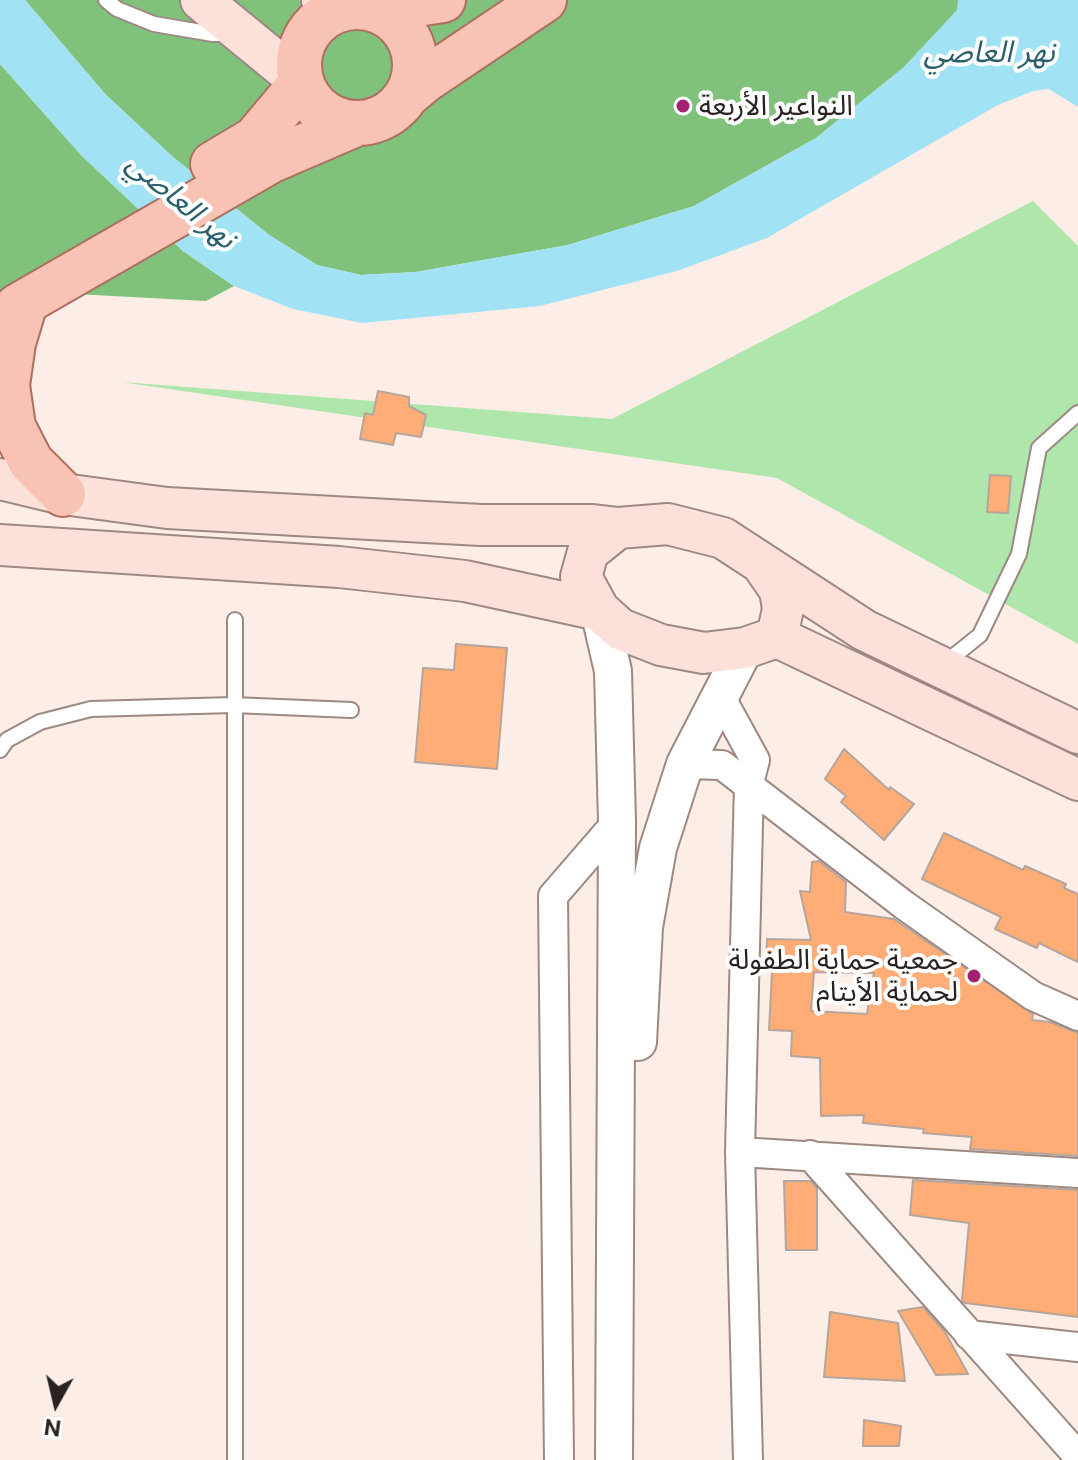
<!DOCTYPE html>
<meta charset="utf-8">
<style>
body{margin:0}
#map{position:relative;width:1078px;height:1460px;overflow:hidden;background:#fdede7;font-family:"Public Sans",sans-serif}
canvas{display:block}
.north{position:absolute;left:16px;top:1364px;width:80px;height:80px;-webkit-text-stroke:6px #fefefe;paint-order:stroke;rotate:188deg;font-size:22px;font-weight:700;line-height:32px;text-align:center;color:#2a2220}
.north::after{content:'';display:block;margin:auto;width:28px;height:36px;background:#2a2220;clip-path:polygon(50% 0,100% 100%,50% 72%,0 100%)}
</style>
<div id="map">
<canvas width="1078" height="1460"></canvas>
<div class="north">N</div>
</div>
<script>
const ctx = document.querySelector('canvas').getContext('2d');
ctx.lineJoin = 'round';
function fillPath(path, color) {
  ctx.fillStyle = color;
  ctx.fill(path, 'evenodd');
}
function poly(rows) {
  const path = new Path2D();
  for (const r of rows) {
    if (r.length === 3) {
      path.moveTo(r[0] + r[2], r[1]);
      path.arc(r[0], r[1], r[2], 0, 2 * Math.PI);
      continue;
    }
    path.moveTo(r[0], r[1]);
    for (let i = 2; i < r.length; i += 2) path.lineTo(r[i], r[i + 1]);
  }
  return path;
}
function strokePath(path, color, width, dash) {
  ctx.strokeStyle = color;
  ctx.lineWidth = width;
  ctx.lineCap = dash ? 'butt' : 'round';
  ctx.setLineDash(dash || []);
  ctx.stroke(path);
}
function label(font, color, halo, rows, align = 'center') {
  ctx.font = font + ' "Public Sans","Noto Sans Arabic",sans-serif';
  ctx.lineWidth = 8;
  ctx.setLineDash([]);
  ctx.textBaseline = 'middle';
  ctx.strokeStyle = halo;
  ctx.fillStyle = color;
  for (const [text, x, y, turn = 0] of rows) {
    ctx.save();
    ctx.translate(x, y);
    ctx.rotate((+turn || 0) * Math.PI / 180);
    ctx.textAlign = isNaN(turn) ? turn : align;
    if (halo) ctx.strokeText(text, 0, 0);
    ctx.fillText(text, 0, 0);
    ctx.restore();
  }
}
fillPath(poly([
 [1033,201,1078,246,1078,644,777,478,121,382,612,419]
]), '#afe6ab');
fillPath(poly([
 [25,0,958,0,958,10,903,68,816,138,694,206,568,245,416,272,361,275,317,265,269,235,173,157,106,95],
 [0,64,81,155,183,251,234,286,206,301,0,290]
]), '#80c27c');
fillPath(poly([
 [0,0,25,0,106,95,173,157,269,235,317,265,361,275,416,272,568,245,694,206,816,138,903,68,957,10,958,0,1078,0,1078,107,1049,89,1033,91,998,105,767,238,677,271,540,306,362,323,293,309,234,286,183,251,81,155,0,64]
]), '#a1e3f5');
const building = poly([
 [378,391,409,397,409,406,426,415,421,437,396,433,393,445,360,439,365,413,373,415,378,391],
 [990,475,1011,476,1008,513,987,512,990,475],
 [456,644,507,648,497,769,415,762,423,668,454,670,456,644],
 [844,749,889,790,890,787,914,804,884,840,841,802,846,796,825,779,844,749],
 [944,833,1023,870,1025,866,1066,884,1064,888,1078,894,1078,962,1039,943,1037,948,995,929,1001,917,922,879,944,833],
 [819,861,846,882,845,912,894,919,1033,1014,1032,1020,1050,1022,1078,1033,1078,1156,970,1149,972,1137,923,1133,924,1129,863,1123,864,1115,821,1116,820,1058,791,1056,792,1031,769,1030,772,971,766,971,767,939,811,940,800,891,810,892,812,862,819,861],
 [814,972,874,973,867,1014,811,1011,814,972],
 [913,1180,1078,1190,1078,1317,965,1303,962,1300,969,1223,910,1215,913,1180],
 [784,1181,811,1181,817,1188,817,1250,786,1250,784,1181],
 [923,1307,945,1332,968,1374,936,1375,898,1311,923,1307],
 [830,1312,898,1323,905,1381,824,1377,830,1312],
 [864,1420,901,1426,899,1446,863,1446,864,1420]
]);
fillPath(building, '#fead76');
strokePath(building, '#b5a59b', 2);
const service = poly([
 [106,0,117,9,154,24,213,34,230,34],
 [235,620,235,1460],
 [944,664,980,635,1019,554,1039,448,1078,413],
 [0,750,7,740,40,722,91,709,233,705,351,710]
]);
const minor = poly([
 [721,698,755,760,749,783,740,1152,748,1460],
 [685,764,722,765,904,905,1033,996,1078,1016],
 [740,1152,1078,1173],
 [810,1155,1078,1456],
 [969,1335,1078,1347],
 [559,1460,553,896,617,822]
]);
const tertiary = poly([
 [599,610,613,671,617,822,614,1460],
 [638,1042,644,927,658,848,685,764,745,648]
]);
const secondary = poly([
 [201,0,302,83],
 [322,0,349,7],
 [0,479,63,494,167,508,481,525,593,525,618,528],
 [0,545,339,567,465,581,599,610],
 [762,564,780,590,783,609,777,637,745,648,704,653,661,645,620,629,599,610,581,577,588,552,618,528,668,524,723,538,864,630,1078,733],
 [777,637,1078,780]
]);
const primary = poly([
 [357,65,58],
 [378,10,443,0],
 [407,95,425,80,544,0],
 [213,164,255,139,302,83],
 [25,303,13,343,7,385,13,427,31,462,63,494],
 [0,323,18,306,272,160,358,123]
]);
strokePath(service, '#9b8982', 18);
strokePath(minor, '#9b8982', 32);
strokePath(tertiary, '#9b8982', 40);
strokePath(secondary, '#9b8982', 44);
strokePath(primary, '#ad7060', 48);
strokePath(service, '#fff', 14);
strokePath(minor, '#fff', 28);
strokePath(tertiary, '#fff', 36);
strokePath(secondary, '#fce1da', 40);
strokePath(primary, '#f8c2b5', 44);
for (const [x, y, r, color] of [
 [683,106,8,"#a4216e"],
 [974,976,8,"#a4216e"]
]) {
  const dot = new Path2D();
  dot.arc(x, y, r, 0, 2 * Math.PI);
  ctx.fillStyle = color;
  ctx.fill(dot);
  strokePath(dot, '#fefefe', 3);
}
label('28px', '#2a2220', '#fefefe', [
 ["النواعير الأربعة",699,106],
 ["جمعية حماية الطفولة",958,960,"right"],
 ["لحماية الأيتام",958,992,"right"]
], 'left');
label('italic 30px', '#2a5f6c', '#fefefe', [
 ["نهر العاصي",989,53],
 ["نهر العاصي",181,201,40]
]);
</script>
